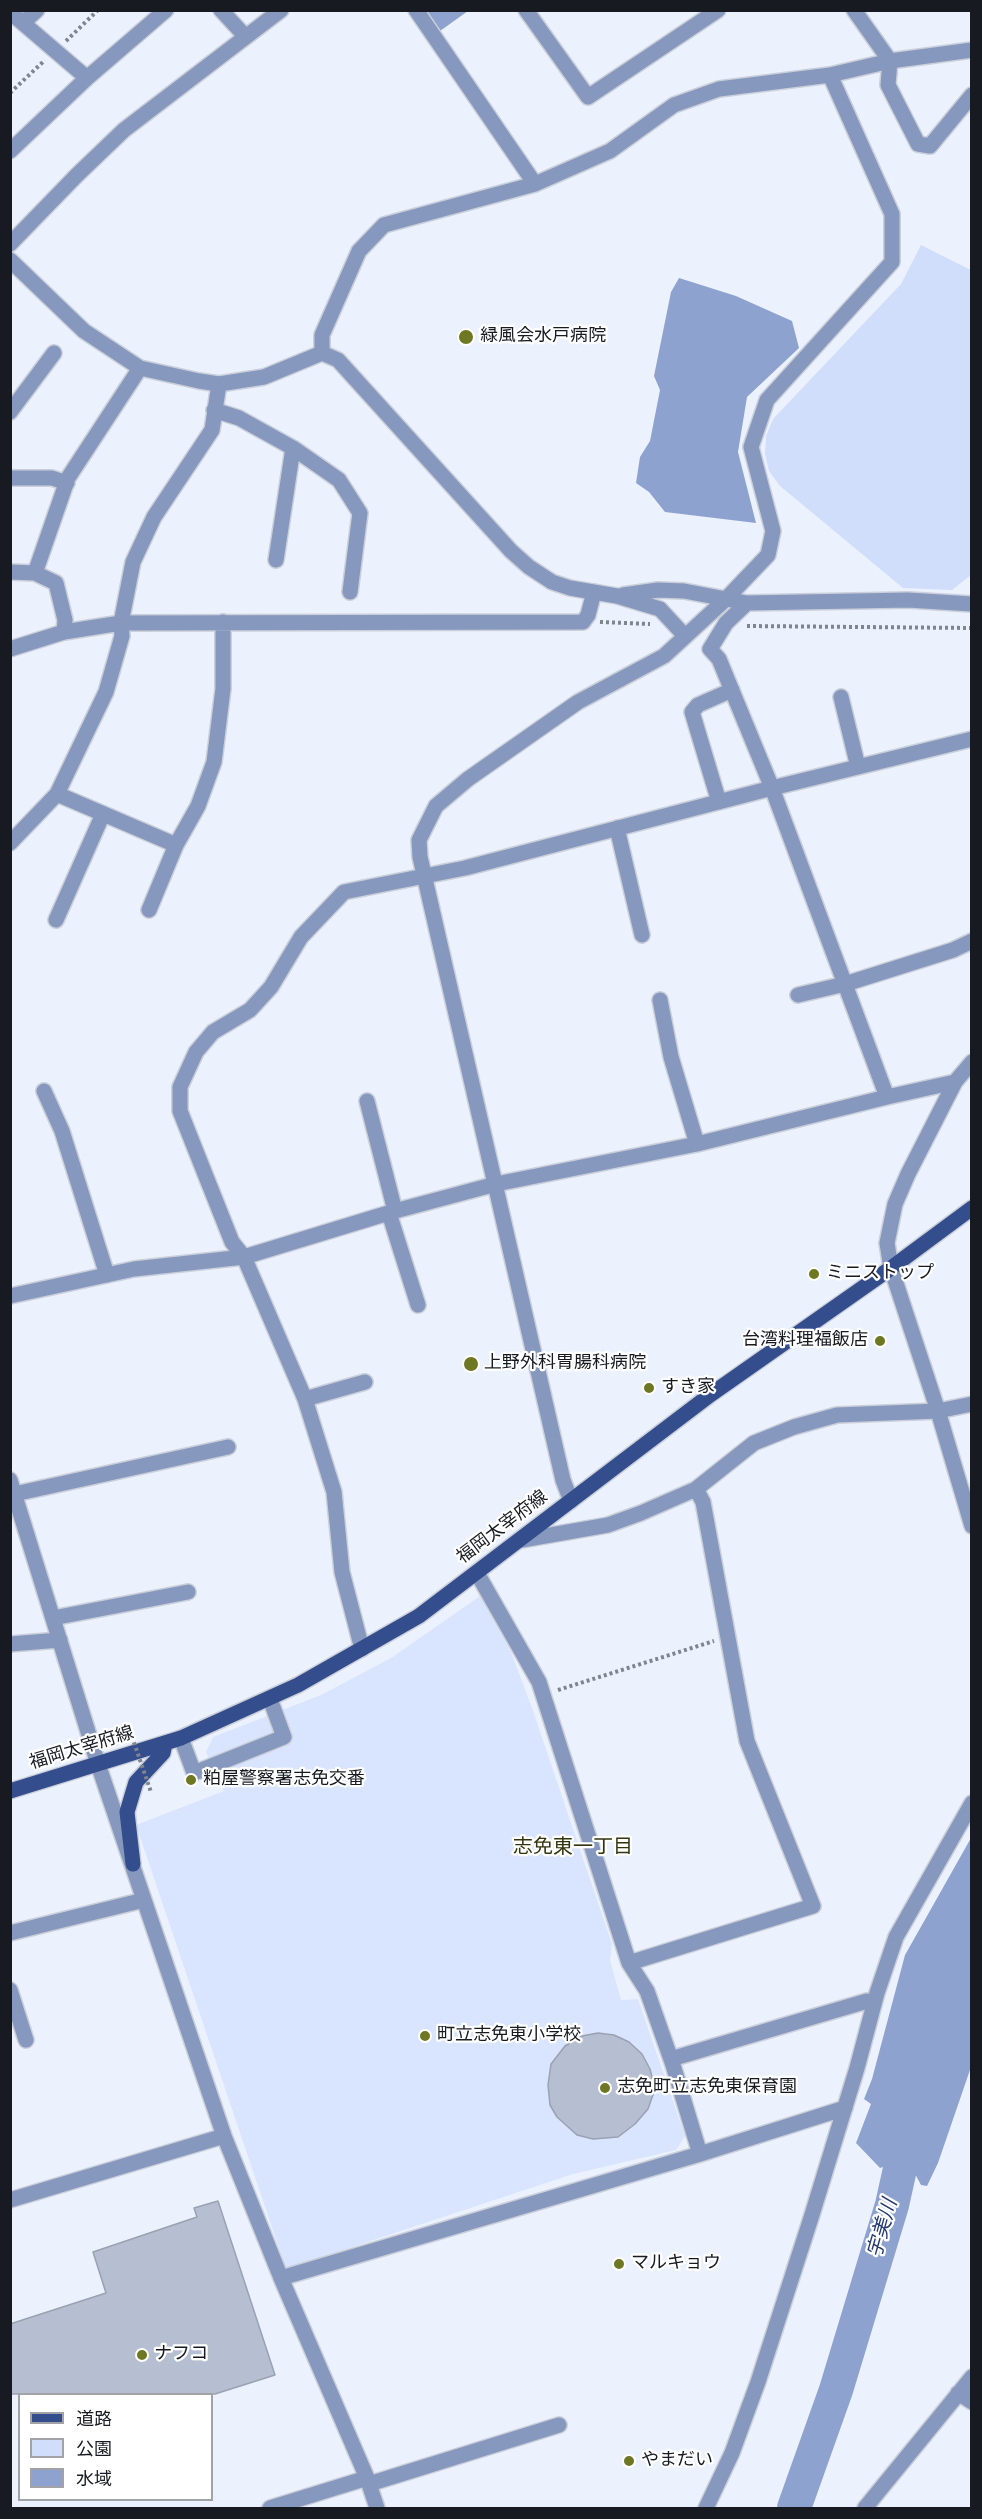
<!DOCTYPE html>
<meta charset="utf-8">
<style>
body{margin:0}
#map{position:relative;width:982px;height:2519px;overflow:hidden;background:#ecf2fd;font-family:"Source Sans 3","Noto Sans JP",sans-serif}
canvas{display:block}
.frame{position:absolute;inset:0;border:12px solid #171a20;pointer-events:none}
.legend{position:absolute;left:18px;top:2393px;width:195px;height:108px;box-sizing:border-box;background:#fff;border:2px solid #a2a3a6;margin:0;padding:8px 10px;list-style:none;font-size:18px;color:#171a20}
.legend li{display:flex;align-items:center;gap:12px;height:30px}
.legend b{width:30px;border:2px solid #a2a3a6}
</style>
<div id="map">
<canvas width="982" height="2519"></canvas>
<div class="frame"></div>
<ul class="legend">
<li><b style="height:8px;background:#334d8d"></b>道路</li>
<li><b style="height:16px;background:#d0defb"></b>公園</li>
<li><b style="height:16px;background:#8ea2cf"></b>水域</li>
</ul>
</div>
<script>
const ctx = document.querySelector('canvas').getContext('2d');
ctx.lineJoin = 'round';
function fillPath(path, color) {
  ctx.fillStyle = color;
  ctx.fill(path, 'evenodd');
}
function poly(rows) {
  const path = new Path2D();
  for (const r of rows) {
    path.moveTo(r[0], r[1]);
    for (let i = 2; i < r.length; i += 2) path.lineTo(r[i], r[i + 1]);
  }
  return path;
}
function strokePath(path, color, width, dash) {
  ctx.strokeStyle = color;
  ctx.lineWidth = width;
  ctx.lineCap = dash ? 'butt' : 'round';
  ctx.setLineDash(dash || []);
  ctx.stroke(path);
}
function label(font, color, halo, rows, align = 'center') {
  ctx.font = font + ' "Source Sans 3","Noto Sans JP",sans-serif';
  ctx.lineWidth = 4.5;
  ctx.setLineDash([]);
  ctx.textBaseline = 'middle';
  ctx.strokeStyle = halo;
  ctx.fillStyle = color;
  for (const [text, x, y, turn = 0] of rows) {
    ctx.save();
    ctx.translate(x, y);
    ctx.rotate((+turn || 0) * Math.PI / 180);
    ctx.textAlign = isNaN(turn) ? turn : align;
    if (halo) ctx.strokeText(text, 0, 0);
    ctx.fillText(text, 0, 0);
    ctx.restore();
  }
}
fillPath(poly([
 [480,1596,511,1652,532,1708,612,1944,610,1960,621,2000,638,1999,685,2136,676,2150,573,2174,286,2269,136,1825,224,1791,206,1752,213,1737,321,1695,391,1658]
]), '#d9e5ff');
fillPath(poly([
 [921,245,971,270,971,575,952,590,903,588,780,486,769,471,765,454,766,436,773,419,901,284]
]), '#d0defb');
fillPath(poly([
 [425,11,468,11,440,31],
 [679,278,736,296,792,321,799,348,747,397,738,452,756,523,665,512,649,492,636,483,640,457,650,441,660,390,654,376,671,292],
 [971,1838,971,2067,938,2163,927,2186,921,2185,913,2170,907,2166,895,2163,880,2168,856,2143,871,2104,864,2099,872,2079,905,1955]
]), '#8ea2cf');
strokePath(poly([
 [794,2508,836,2390,892,2205,911,2119]
]), '#8ea2cf', 34);
const building = poly([
 [598,2033,614,2035,629,2042,642,2054,650,2069,655,2089,648,2109,635,2124,618,2137,593,2139,577,2135,557,2117,550,2105,548,2085,551,2064,565,2046,582,2036,598,2033],
 [218,2201,275,2375,215,2394,10,2394,10,2324,106,2293,93,2252,197,2217,194,2208,218,2201]
]);
fillPath(building, '#b6bfd1');
strokePath(building, '#99a1b3', 1.5);
const minor = poly([
 [221,10,245,36],
 [416,10,535,184],
 [526,10,588,97,718,10],
 [854,10,890,61,888,85,918,144,930,146,972,95],
 [10,12,87,78],
 [23,23,37,10],
 [10,151,87,78,166,10],
 [10,244,77,175,124,130,281,10],
 [10,260,84,331,140,368,199,381,219,384,264,377,322,353,338,360,511,551,529,567,552,582,570,588,617,596,660,609,685,636],
 [322,353,322,335,359,251,384,225,535,184,610,151,674,105,719,89,830,75,890,61,972,50],
 [214,410,239,418,293,448,339,480,360,513,350,592],
 [10,412,54,353],
 [10,478,52,478,67,483],
 [276,560,293,448],
 [10,572,35,573,56,583,65,620,64,632],
 [35,573,68,478,140,368],
 [623,595,658,590,684,591,747,603,726,623,710,649,719,659,772,788,887,1097],
 [747,603,908,600,972,604],
 [10,649,64,632,121,623,583,622,588,615,594,592],
 [841,697,858,767],
 [57,794,176,845,198,806,214,762,223,689,223,622],
 [719,802,692,712,698,705,732,690],
 [617,828,642,935],
 [10,843,57,794,106,692,122,636,121,623,133,562,154,517,212,430,219,384],
 [149,910,176,845],
 [56,920,103,814],
 [798,995,845,984,953,950,972,941],
 [660,1000,671,1057,697,1144],
 [972,1062,955,1082,908,1174,895,1204,887,1243,891,1268,938,1411,972,1526],
 [44,1091,62,1131,107,1275],
 [367,1101,395,1211],
 [389,1213,418,1305],
 [10,1296,134,1269,244,1257,395,1211,496,1184,697,1144,887,1097,955,1082],
 [305,1399,365,1382],
 [10,1480,98,1764,224,2136,281,2278,367,2478,377,2508],
 [10,1495,228,1447],
 [571,1501,563,1480,420,857,419,840,436,806,468,779,578,702,664,656,726,599,768,555,773,531,751,447,767,400,892,262,892,214,830,75],
 [522,1540,608,1525,641,1513,696,1489,754,1443,794,1427,837,1415,938,1411,972,1404],
 [477,1573,539,1682,629,1963,647,1991,673,2065,700,2154],
 [53,1618,188,1592],
 [10,1644,60,1640],
 [362,1649,342,1572,334,1492,305,1399,244,1257,232,1242,180,1111,180,1087,196,1052,213,1032,250,1010,271,987,301,937,344,892,465,868,772,788,972,739],
 [181,1738,194,1773,284,1737,270,1699],
 [10,1933,144,1900],
 [629,1963,813,1906,747,1741,703,1502,696,1489],
 [10,1990,26,2040],
 [671,2059,867,2001,874,2003],
 [10,2200,224,2136],
 [281,2278,700,2154,845,2108],
 [958,2393,972,2402],
 [369,2484,559,2425],
 [270,2508,367,2478],
 [706,2508,732,2453,758,2382,811,2218,857,2068,877,1993,896,1937,972,1803],
 [865,2508,972,2377]
]);
const major = poly([
 [10,1791,181,1738,298,1685,419,1616,710,1395,891,1268,972,1208],
 [133,1864,127,1812,136,1782,163,1753,165,1744]
]);
strokePath(minor, '#cacfda', 18);
strokePath(major, '#cacfda', 18);
strokePath(poly([
 [66,41,98,10],
 [10,93,45,60],
 [600,622,650,624],
 [747,626,972,628],
 [558,1690,714,1641],
 [106,1740,130,1731]
]), '#80848d', 4, [3, 3]);
strokePath(minor, '#8798be', 15);
strokePath(major, '#334d8d', 15);
strokePath(poly([
 [130,1731,151,1792]
]), '#80848d', 4, [3, 3]);
for (const [x, y, r, color] of [
 [466,337,8,"#6e7722"],
 [814,1274,6,"#6e7722"],
 [880,1341,6,"#6e7722"],
 [471,1364,8,"#6e7722"],
 [649,1388,6,"#6e7722"],
 [191,1780,6,"#6e7722"],
 [425,2036,6,"#6e7722"],
 [605,2088,6,"#6e7722"],
 [619,2264,6,"#6e7722"],
 [142,2355,6,"#6e7722"],
 [629,2461,6,"#6e7722"]
]) {
  const dot = new Path2D();
  dot.arc(x, y, r, 0, 2 * Math.PI);
  ctx.fillStyle = color;
  ctx.fill(dot);
  strokePath(dot, '#fff', 2);
}
label('18px', '#171a20', '#fff', [
 ["緑風会水戸病院",480,337],
 ["ミニストップ",826,1274],
 ["台湾料理福飯店",868,1341,"right"],
 ["上野外科胃腸科病院",484,1364],
 ["すき家",661,1388],
 ["粕屋警察署志免交番",203,1780],
 ["町立志免東小学校",437,2036],
 ["志免町立志免東保育園",617,2088],
 ["マルキョウ",631,2264],
 ["ナフコ",154,2355],
 ["やまだい",641,2461]
], 'left');
label('18px', '#171a20', '#fff', [
 ["福岡太宰府線",503,1528,-37],
 ["福岡太宰府線",82,1749,-17]
]);
label('20px', '#31350d', '#fff', [
 ["志免東一丁目",573,1849]
]);
label('italic 20px', '#243971', '#fff', [
 ["宇美川",884,2229,-74]
]);
</script>
